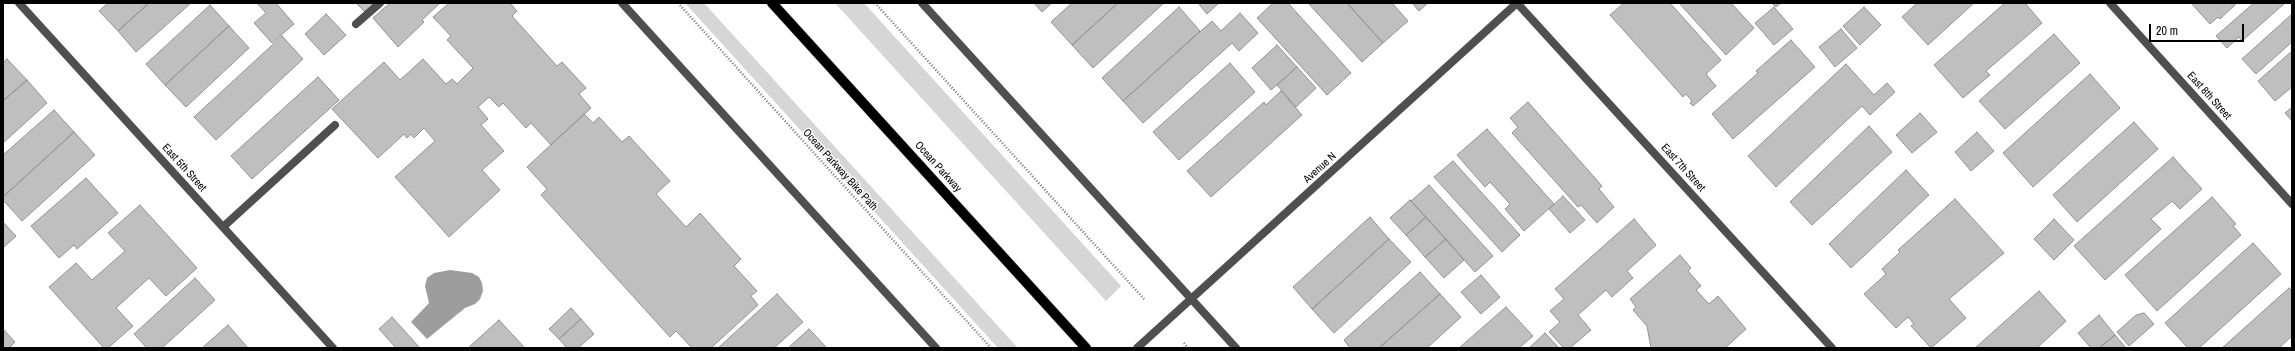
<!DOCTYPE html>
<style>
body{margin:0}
#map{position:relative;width:2295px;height:351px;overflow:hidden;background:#fff;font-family:"Archivo Narrow",sans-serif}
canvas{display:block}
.frame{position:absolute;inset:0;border:4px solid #000;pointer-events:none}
.scale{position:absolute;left:2149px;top:24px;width:95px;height:18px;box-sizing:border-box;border:2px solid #000;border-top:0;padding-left:5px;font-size:12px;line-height:14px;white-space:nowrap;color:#000;-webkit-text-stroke:3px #fff;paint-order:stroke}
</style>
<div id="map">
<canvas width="2295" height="351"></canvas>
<div class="frame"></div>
<div class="scale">20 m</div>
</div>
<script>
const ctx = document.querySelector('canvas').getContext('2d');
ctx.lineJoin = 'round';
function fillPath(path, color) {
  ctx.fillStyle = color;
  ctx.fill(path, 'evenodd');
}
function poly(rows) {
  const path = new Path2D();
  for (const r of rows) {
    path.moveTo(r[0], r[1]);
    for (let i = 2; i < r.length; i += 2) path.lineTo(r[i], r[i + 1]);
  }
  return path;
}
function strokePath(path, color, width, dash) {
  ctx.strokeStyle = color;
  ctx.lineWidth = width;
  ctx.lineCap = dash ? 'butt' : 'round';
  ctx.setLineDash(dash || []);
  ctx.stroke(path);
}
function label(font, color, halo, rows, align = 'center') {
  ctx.font = font + ' "Archivo Narrow",sans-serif';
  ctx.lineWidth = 3;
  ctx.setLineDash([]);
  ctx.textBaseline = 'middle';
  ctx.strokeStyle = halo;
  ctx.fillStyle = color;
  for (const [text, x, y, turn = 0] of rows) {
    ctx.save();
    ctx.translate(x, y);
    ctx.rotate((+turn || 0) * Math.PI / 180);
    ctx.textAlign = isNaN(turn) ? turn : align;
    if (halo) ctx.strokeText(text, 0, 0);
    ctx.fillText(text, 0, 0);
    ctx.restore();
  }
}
fillPath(poly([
 [685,3,704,3,1018,348,998,348],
 [835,3,864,3,1121,286,1106,301]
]), '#d6d6d6');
fillPath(poly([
 [450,270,472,273,479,277,482,283,483,291,480,299,475,304,465,308,427,339,411,322,429,303,425,286,427,278,434,273]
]), '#9d9d9d');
const building = poly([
 [108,3,149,3,118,31,99,11,108,3],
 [149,3,191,3,136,52,118,31,149,3],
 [257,3,276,3,294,24,272,43,254,23,266,13,257,3],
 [356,3,374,3,365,12,356,3],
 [390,3,440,3,422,20,424,22,398,47,373,18,390,3],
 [449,3,510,3,517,11,512,16,557,66,562,62,586,88,579,94,591,108,551,145,531,123,526,128,503,103,499,107,489,97,478,107,488,119,481,125,504,151,482,170,500,190,449,237,395,177,435,141,424,128,414,138,411,134,407,138,404,134,378,158,332,109,384,62,400,80,423,59,446,84,452,79,457,84,473,68,447,40,451,36,433,17,449,3],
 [1034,3,1052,3,1042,12,1034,3],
 [1072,3,1118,3,1072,45,1051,22,1072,3],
 [1118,3,1164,3,1093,68,1072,45,1118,3],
 [1198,3,1219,3,1207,14,1198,3],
 [1273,3,1288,3,1351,73,1327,95,1257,18,1273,3],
 [1308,3,1347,3,1383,43,1362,62,1308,3],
 [1347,3,1392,3,1408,21,1383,43,1347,3],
 [1412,3,1428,3,1419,11,1412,3],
 [1624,3,1670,3,1721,60,1706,74,1716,86,1693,106,1690,103,1692,101,1686,94,1683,97,1610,15,1624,3],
 [1679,3,1731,3,1754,28,1726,55,1679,3],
 [1772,3,1781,3,1776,7,1772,3],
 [1917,3,1974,3,1928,45,1902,17,1917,3],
 [2005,3,2025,3,2042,23,1986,71,1990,75,1963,98,1934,65,2005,3],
 [2191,3,2237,3,2220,19,2218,17,2210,24,2191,3],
 [2254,3,2285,3,2242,41,2239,37,2227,48,2216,36,2254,3],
 [210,5,229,26,165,85,146,64,210,5],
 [1179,7,1200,31,1123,101,1102,78,1179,7],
 [1774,7,1793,29,1774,45,1755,23,1774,7],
 [1864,7,1881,25,1860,45,1843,26,1864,7],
 [1240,13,1258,33,1239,51,1232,43,1143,123,1123,101,1212,21,1221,31,1240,13],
 [326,14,346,35,324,55,305,34,326,14],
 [2292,14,2292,42,2256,74,2242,59,2292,14],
 [229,26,249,48,186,107,165,85,229,26],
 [1841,29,1857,48,1835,67,1819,47,1841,29],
 [2054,34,2080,63,2005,129,1979,101,2054,34],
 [282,36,303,59,216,140,194,117,282,36],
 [1791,40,1815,67,1733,139,1712,114,1758,73,1756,71,1791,40],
 [1277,45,1297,67,1271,90,1252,68,1277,45],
 [2292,51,2292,87,2275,101,2258,81,2292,51],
 [7,59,27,80,3,101,3,63,7,59],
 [1230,63,1255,92,1179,160,1153,132,1230,63],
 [1846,64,1874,95,1887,83,1895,92,1870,115,1862,106,1776,187,1748,156,1846,64],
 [1297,67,1316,88,1296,107,1277,85,1297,67],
 [2090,74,2120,108,2033,187,2003,153,2090,74],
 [318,77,339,100,252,179,231,156,318,77],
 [27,80,47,103,3,143,3,101,27,80],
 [1281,91,1302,115,1211,197,1187,171,1264,102,1266,105,1281,91],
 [1528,102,1602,186,1599,189,1614,207,1597,223,1581,205,1578,207,1512,133,1518,127,1510,118,1528,102],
 [2292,107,2292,121,2285,113,2292,107],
 [54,110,74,132,3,197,3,155,54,110],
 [1920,113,1937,132,1912,153,1896,135,1920,113],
 [584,114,593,123,599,117,622,142,629,136,670,181,656,194,686,227,700,213,741,259,734,266,757,291,751,296,758,305,711,348,692,348,676,331,670,337,541,195,547,189,527,167,584,114],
 [2134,122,2158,149,2077,222,2053,195,2134,122],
 [1869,126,1892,152,1812,225,1790,202,1869,126],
 [1487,129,1554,204,1524,231,1505,209,1510,204,1490,182,1485,187,1457,155,1487,129],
 [74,132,95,155,22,221,3,200,3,197,74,132],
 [1977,132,1994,151,1971,171,1955,152,1977,132],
 [2173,157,2202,189,2180,209,2172,201,2151,219,2161,229,2105,280,2074,246,2173,157],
 [1453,161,1520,235,1502,252,1434,177,1453,161],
 [1906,170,1929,195,1851,268,1829,244,1906,170],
 [86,178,118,213,77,249,74,245,59,258,31,226,86,178],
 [1429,185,1493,256,1475,272,1411,201,1429,185],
 [1563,196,1585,220,1570,233,1549,209,1563,196],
 [2212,197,2236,224,2233,226,2241,235,2157,311,2125,275,2212,197],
 [1955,199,2004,253,1949,299,1966,318,1931,348,1911,326,1914,324,1908,317,1896,328,1864,294,1886,274,1882,269,1900,252,1898,250,1955,199],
 [1410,200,1426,217,1406,235,1390,218,1410,200],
 [140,205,197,268,166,296,149,278,116,308,133,326,108,348,104,348,49,287,76,263,92,280,125,251,108,233,140,205],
 [1370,217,1389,239,1312,309,1293,287,1370,217],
 [1426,217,1446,239,1425,257,1406,235,1426,217],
 [1634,219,1656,245,1627,271,1633,278,1612,297,1606,290,1578,315,1591,330,1570,348,1564,348,1549,332,1560,322,1550,311,1564,299,1555,289,1634,219],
 [2054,219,2074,240,2054,260,2034,239,2054,219],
 [3,222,16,236,3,248,3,222],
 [1389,239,1411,262,1334,333,1312,309,1389,239],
 [1446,239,1464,260,1444,278,1425,257,1446,239],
 [2253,243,2281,274,2199,348,2188,348,2165,323,2253,243],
 [1680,255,1691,268,1688,271,1701,286,1696,290,1709,304,1718,296,1746,329,1725,348,1651,348,1647,326,1633,310,1636,307,1630,299,1680,255],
 [1420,272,1440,294,1379,348,1350,348,1344,340,1420,272],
 [1481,275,1500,297,1481,314,1461,292,1481,275],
 [195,278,215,300,162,348,147,348,134,334,195,278],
 [2289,288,2292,291,2292,336,2279,348,2222,348,2289,288],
 [2039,291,2066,321,2037,348,1975,348,2039,291],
 [777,294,803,322,774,348,718,348,777,294],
 [1440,294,1461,317,1427,348,1379,348,1440,294],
 [1506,307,1533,336,1519,348,1459,348,1506,307],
 [571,308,581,319,559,339,549,329,571,308],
 [2144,313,2154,324,2129,346,2117,332,2136,315,2144,313],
 [2099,315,2115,335,2099,348,2091,348,2078,333,2099,315],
 [392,317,420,348,396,348,379,329,392,317],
 [581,319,594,334,578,348,567,348,559,339,581,319],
 [499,320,525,348,468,348,499,320],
 [228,325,248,348,202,348,228,325],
 [3,329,15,342,9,348,3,348,3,329],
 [809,329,827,348,788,348,809,329],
 [1545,333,1559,348,1529,348,1545,333],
 [2115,335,2126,348,2099,348,2115,335]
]);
fillPath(building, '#bfbfbf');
strokePath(building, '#939393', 1);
const primary = poly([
 [772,3,1086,348]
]);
strokePath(primary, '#dbdbdb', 11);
strokePath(poly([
 [678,3,991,348],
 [875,3,1145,300],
 [1184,343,1188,348]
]), '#717171', 2.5, [1, 2]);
strokePath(poly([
 [356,24,380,3],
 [223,227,335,125]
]), '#4f4f4f', 8);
strokePath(poly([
 [19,3,333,348],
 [622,3,936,348],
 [922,3,1236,348],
 [1517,3,1832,348],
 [2110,3,2292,204],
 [1137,348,1517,3]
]), '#4f4f4f', 8);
strokePath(primary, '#000', 10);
label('11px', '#000', '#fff', [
 ["East 8th Street",2209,96,48],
 ["Ocean Parkway",938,167,48],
 ["East 5th Street",184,168,48],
 ["Avenue N",1320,168,-42],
 ["East 7th Street",1683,168,48],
 ["Ocean Parkway Bike Path",840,170,48]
]);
</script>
